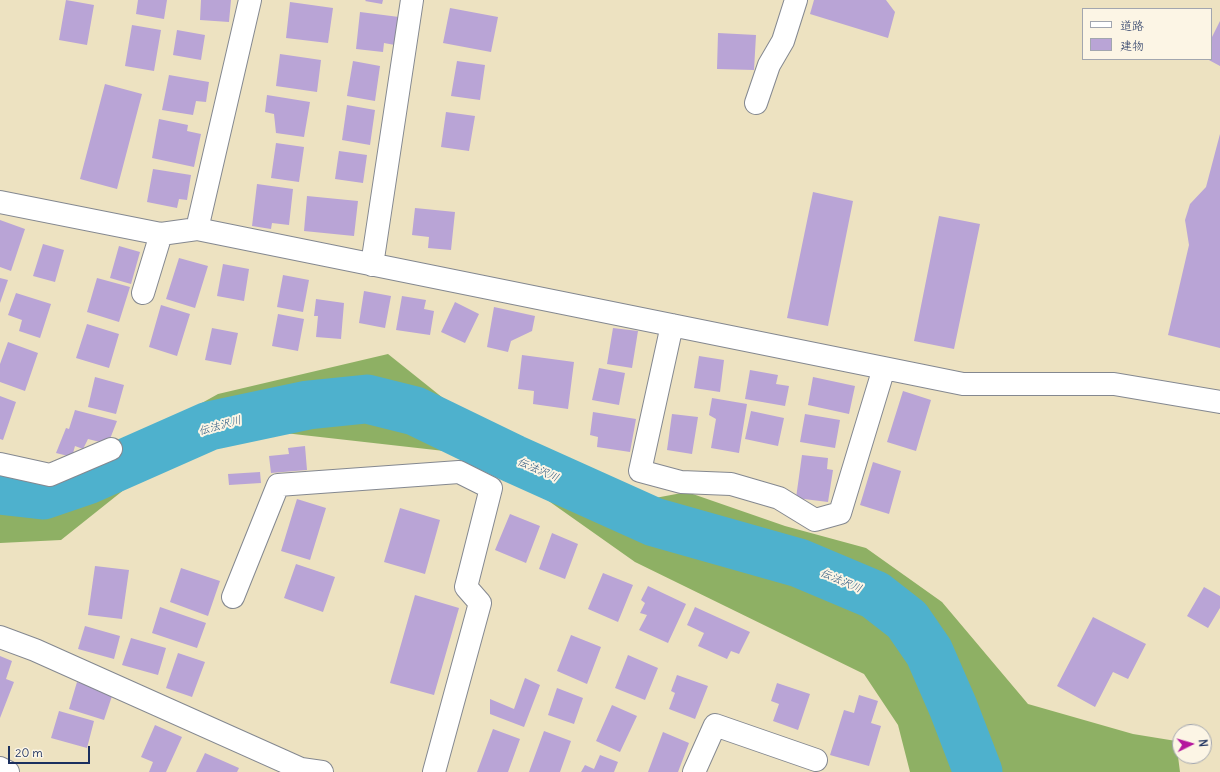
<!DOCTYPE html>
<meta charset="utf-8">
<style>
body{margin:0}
#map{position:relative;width:1220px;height:772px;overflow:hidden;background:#ede2c1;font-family:Delius,"Klee One",sans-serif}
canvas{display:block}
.legend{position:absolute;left:1082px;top:8px;width:130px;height:52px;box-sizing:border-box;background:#fcf5e5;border:1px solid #a2a6af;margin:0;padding:5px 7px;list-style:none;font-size:12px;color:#1b2f5e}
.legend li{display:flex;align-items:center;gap:8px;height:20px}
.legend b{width:20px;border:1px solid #a2a6af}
.north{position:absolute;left:1172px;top:724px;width:40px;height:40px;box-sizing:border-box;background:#fcf5e5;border:1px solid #a2a6af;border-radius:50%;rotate:85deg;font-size:11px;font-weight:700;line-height:16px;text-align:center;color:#1b2f5e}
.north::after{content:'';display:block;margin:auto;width:14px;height:18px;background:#b5179e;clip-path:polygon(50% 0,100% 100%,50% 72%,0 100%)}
.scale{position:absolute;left:8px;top:746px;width:82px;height:18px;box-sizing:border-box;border:2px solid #1b2f5e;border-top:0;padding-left:5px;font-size:12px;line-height:14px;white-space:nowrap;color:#1b2f5e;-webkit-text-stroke:3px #fcf5e5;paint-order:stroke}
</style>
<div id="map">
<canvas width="1220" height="772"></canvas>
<ul class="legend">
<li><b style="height:5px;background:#fff"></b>道路</li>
<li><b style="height:11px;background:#b9a4d6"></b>建物</li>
</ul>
<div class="north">N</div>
<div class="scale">20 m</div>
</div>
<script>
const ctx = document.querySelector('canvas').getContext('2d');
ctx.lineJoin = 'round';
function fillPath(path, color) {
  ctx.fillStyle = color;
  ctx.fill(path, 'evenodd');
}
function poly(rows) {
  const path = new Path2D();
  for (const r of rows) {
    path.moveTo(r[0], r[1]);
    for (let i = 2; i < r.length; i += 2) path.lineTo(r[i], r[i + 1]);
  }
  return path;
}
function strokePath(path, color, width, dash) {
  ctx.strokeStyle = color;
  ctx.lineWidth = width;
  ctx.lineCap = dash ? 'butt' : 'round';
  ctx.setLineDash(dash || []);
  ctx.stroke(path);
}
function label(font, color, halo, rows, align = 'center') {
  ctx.font = font + ' Delius,"Klee One",sans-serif';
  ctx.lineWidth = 4;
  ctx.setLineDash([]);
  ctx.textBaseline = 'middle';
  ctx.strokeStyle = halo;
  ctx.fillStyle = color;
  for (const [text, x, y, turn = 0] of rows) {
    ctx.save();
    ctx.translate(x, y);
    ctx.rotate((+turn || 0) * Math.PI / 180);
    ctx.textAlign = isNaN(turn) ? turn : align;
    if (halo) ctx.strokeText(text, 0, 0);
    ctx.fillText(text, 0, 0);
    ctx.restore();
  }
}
fillPath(poly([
 [388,354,453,406,544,458,655,498,687,492,785,526,866,548,942,602,1028,704,1133,734,1176,741,1180,772,910,772,898,725,864,674,635,562,543,497,462,453,258,430,125,489,61,540,0,543,0,482,74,474,218,394]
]), '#8eb064');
strokePath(poly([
 [0,490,43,495,87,480,209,426,308,405,367,399,415,411,514,459,654,522,799,563,875,595,907,620,929,652,953,707,978,772]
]), '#4eb1cd', 49);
fillPath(poly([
 [66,0,94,5,87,45,59,40],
 [138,0,167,0,164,19,136,14],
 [201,0,231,0,229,22,200,20],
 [366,0,383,0,382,4,365,1],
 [814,0,886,0,895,12,888,38,810,14],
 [290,2,333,8,328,43,286,38],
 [450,8,498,17,491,52,443,43],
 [360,12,399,17,395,45,384,43,383,52,356,49],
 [1220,21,1220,66,1207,59,1211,59,1211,39],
 [132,25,161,30,154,71,125,66],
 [177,30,205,35,201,60,173,55],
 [718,33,756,35,754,70,717,69],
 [280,54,321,60,317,92,276,86],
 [353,61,380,66,375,101,347,96],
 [457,61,485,65,480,100,451,96],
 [169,75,209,82,206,102,196,101,193,115,162,110],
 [105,84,142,94,117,189,80,179],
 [267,95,310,102,304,137,276,133,274,114,265,112],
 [347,105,375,110,370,145,342,140],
 [446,112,475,116,469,151,441,147],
 [159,119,188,125,187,131,201,134,194,167,152,158],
 [1220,134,1220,348,1168,335,1189,245,1185,220,1190,204,1206,187],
 [276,143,304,147,299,182,271,178],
 [339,151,367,155,363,183,335,179],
 [153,169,191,175,187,200,179,199,177,208,147,202],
 [257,184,293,189,289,225,272,223,271,229,252,226],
 [813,192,853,201,828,326,787,318],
 [307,196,358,201,354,236,304,231],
 [415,208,455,212,451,250,428,248,429,237,412,235],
 [939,216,980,224,954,349,914,341],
 [0,220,25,229,11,271,0,267],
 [43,244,64,250,55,282,33,276],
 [119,246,140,252,131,284,110,278],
 [179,258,208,266,195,308,166,299],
 [223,264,249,269,244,301,217,296],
 [283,275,309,280,303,312,277,307],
 [0,278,8,280,0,303],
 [97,278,130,287,119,322,87,312],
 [364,291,391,296,385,328,359,323],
 [16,293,51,304,40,338,19,331,22,320,8,315],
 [402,296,426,300,424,309,434,311,430,335,396,330],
 [316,299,344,303,341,339,316,337,318,316,314,316],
 [455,302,479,314,465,343,441,332],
 [161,305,190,314,177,356,149,347],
 [494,307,535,316,532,331,511,341,508,352,487,347],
 [278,314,304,319,298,351,272,346],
 [87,324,119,334,109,368,76,358],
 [212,328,238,333,231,365,205,360],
 [613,328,638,331,632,368,607,364],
 [8,342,38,353,25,391,0,382,0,364],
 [522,355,574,362,568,409,533,404,534,391,518,389],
 [699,356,724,360,720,392,694,388],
 [599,368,625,373,619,405,592,400],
 [750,370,778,375,776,384,789,386,785,406,745,399],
 [95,377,124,385,116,414,88,407],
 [813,377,855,386,849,414,808,405],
 [903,391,931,400,916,451,887,442],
 [0,396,16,402,3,440,0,439],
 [712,398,747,404,739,453,711,448,716,419,709,415],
 [75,410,117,421,108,444,88,439,83,449,75,446,72,457,56,453,66,428,69,429],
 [751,411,784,418,778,446,745,439],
 [593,412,636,419,630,452,597,447,598,437,590,435],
 [672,414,698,417,692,454,667,450],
 [805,414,840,420,835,448,800,442],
 [305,446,307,470,271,473,269,456,289,454,288,448],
 [802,455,828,458,827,469,833,470,828,502,796,498],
 [873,462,901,471,889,514,860,505],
 [260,472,261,483,229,485,228,474],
 [297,499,326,508,310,560,281,551],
 [400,508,440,520,425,574,384,562],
 [510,514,540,526,526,563,495,550],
 [552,533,578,544,565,579,539,569],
 [296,564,335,577,323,612,284,598],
 [95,566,129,570,122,619,88,615],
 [181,568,220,581,208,616,170,602],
 [603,573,633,585,618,622,588,609],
 [648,586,686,604,668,643,639,630,647,615,640,613,645,603,641,600],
 [1204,587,1220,596,1220,608,1208,628,1187,616],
 [415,595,459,608,434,695,390,683],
 [160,607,206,623,197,648,152,633],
 [695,607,750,632,739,654,731,651,727,659,698,646,704,633,687,625],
 [1093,617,1146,644,1128,679,1113,672,1095,707,1057,686],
 [85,626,120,636,114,659,78,649],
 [571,635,601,647,587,684,557,671],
 [131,638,166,648,158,675,122,665],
 [178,653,205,662,192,697,166,688],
 [628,655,658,668,645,700,615,688],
 [0,656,12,661,6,679,14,682,0,718],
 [677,675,708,686,695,719,669,709,675,693,671,691],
 [525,678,540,685,524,727,490,714,490,699,514,709],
 [77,682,113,693,104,720,69,709],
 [777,683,810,694,798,730,773,721,779,704,771,701],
 [557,688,583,698,574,724,548,715],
 [859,695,878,701,871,723,881,726,869,766,830,755,844,710,854,713],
 [612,705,637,716,620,752,596,741],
 [59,711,94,721,87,748,51,738],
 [155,725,182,737,166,772,149,772,153,762,141,757],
 [493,729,520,739,508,772,477,772],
 [544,731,571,741,560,772,529,772],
 [663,732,689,743,678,772,648,772],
 [205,753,239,768,237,772,196,772],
 [600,755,618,762,614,772,581,772,585,765,594,769]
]), '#b9a4d6');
const minor = poly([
 [756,103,769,65,783,41,796,0],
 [0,202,161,234,197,229,963,384,1114,384,1220,402],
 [197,229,250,0],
 [372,265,412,0],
 [143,293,161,234],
 [672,325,640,471,681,482,731,484,779,498,815,520,840,513,884,368],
 [0,464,50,475,111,449],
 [233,597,278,485,459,472,491,488,466,587,480,603,434,772],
 [0,637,35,650,301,769,322,772],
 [694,772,715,725,816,760]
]);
const primary = poly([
 [0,768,8,772]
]);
strokePath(minor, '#848890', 24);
strokePath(primary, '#848890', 24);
strokePath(minor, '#fff', 22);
strokePath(primary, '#fff', 22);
label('italic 11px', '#2a567f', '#fcf5e5', [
 ["伝法沢川",220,426,-16],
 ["伝法沢川",538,470,24],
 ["伝法沢川",841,581,23]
]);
</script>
